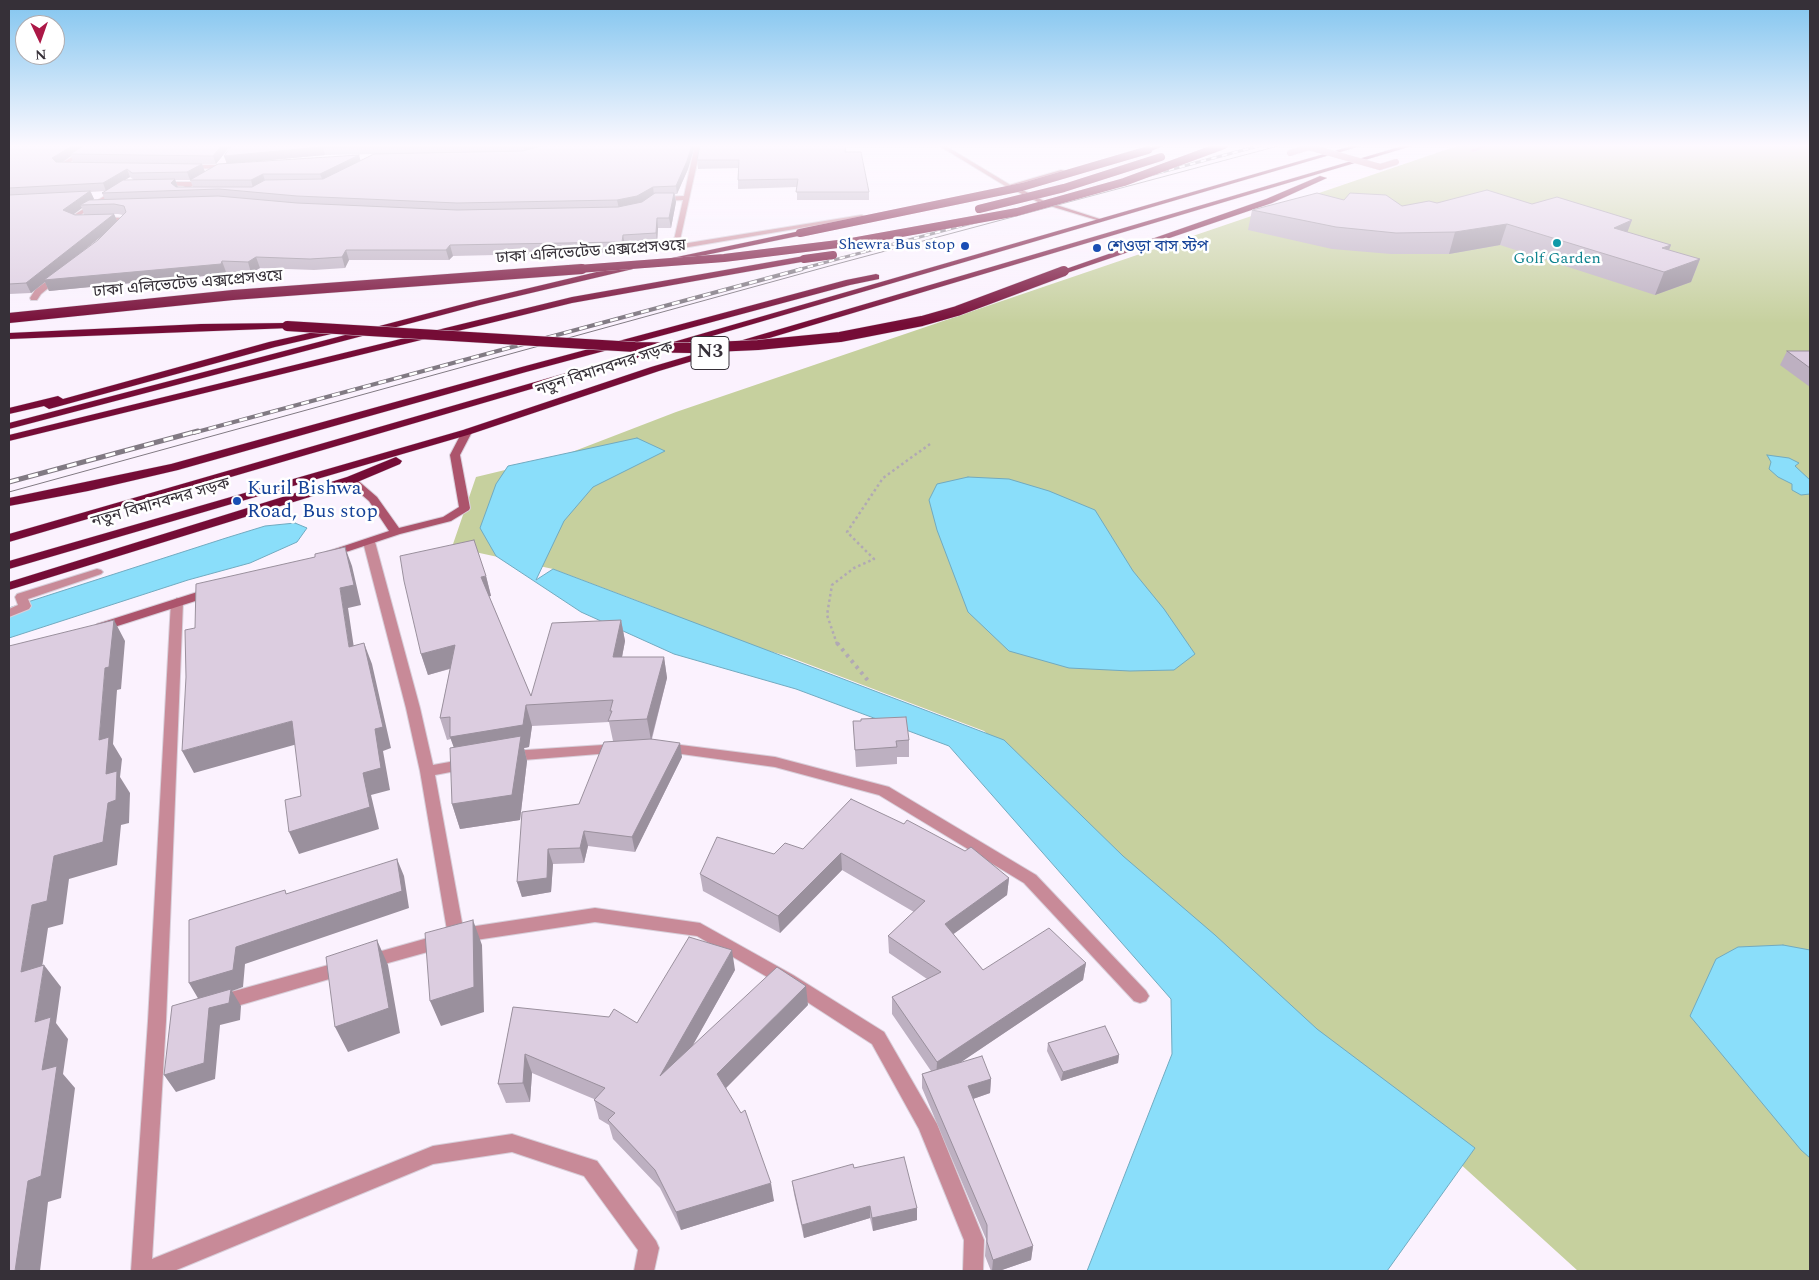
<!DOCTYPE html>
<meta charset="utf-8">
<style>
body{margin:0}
#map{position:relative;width:1819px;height:1280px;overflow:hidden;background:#fbf2fe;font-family:Spectral,serif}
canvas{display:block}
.frame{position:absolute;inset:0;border:10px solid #363038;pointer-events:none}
.north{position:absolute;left:15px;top:15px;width:50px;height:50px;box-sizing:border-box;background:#fff;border:1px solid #afacaf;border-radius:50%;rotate:177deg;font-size:14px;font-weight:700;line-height:20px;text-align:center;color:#363038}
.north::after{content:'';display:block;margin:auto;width:18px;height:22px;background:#ac1847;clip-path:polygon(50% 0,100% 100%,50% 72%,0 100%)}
</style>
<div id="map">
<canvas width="1819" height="1280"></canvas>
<div class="frame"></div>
<div class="north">N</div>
</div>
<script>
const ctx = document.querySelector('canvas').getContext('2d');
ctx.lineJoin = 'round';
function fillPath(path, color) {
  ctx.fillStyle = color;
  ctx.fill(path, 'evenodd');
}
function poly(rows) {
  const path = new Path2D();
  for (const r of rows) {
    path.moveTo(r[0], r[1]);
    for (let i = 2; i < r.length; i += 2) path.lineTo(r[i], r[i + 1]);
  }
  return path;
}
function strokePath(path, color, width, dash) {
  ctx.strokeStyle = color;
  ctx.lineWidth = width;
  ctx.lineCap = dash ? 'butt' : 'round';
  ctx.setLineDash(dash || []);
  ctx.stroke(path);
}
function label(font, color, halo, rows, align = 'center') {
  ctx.font = font + ' Spectral,"Noto Sans Bengali",serif';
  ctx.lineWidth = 5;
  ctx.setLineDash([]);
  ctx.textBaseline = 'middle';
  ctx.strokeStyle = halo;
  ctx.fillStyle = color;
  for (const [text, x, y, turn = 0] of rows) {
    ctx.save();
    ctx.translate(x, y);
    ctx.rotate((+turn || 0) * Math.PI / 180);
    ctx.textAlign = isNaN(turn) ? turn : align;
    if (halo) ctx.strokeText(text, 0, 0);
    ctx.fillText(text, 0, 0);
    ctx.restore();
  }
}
fillPath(poly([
 [1460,145,1810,146,1810,1271,1578,1271,984,731,784,655,733,642,651,606,553,569,452,547,476,477,559,457,676,412]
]), '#c6d09e');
const water = poly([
 [637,438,665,451,593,487,564,521,536,580,553,569,1004,740,1123,856,1215,935,1317,1029,1475,1148,1387,1271,1087,1271,1172,1054,1171,999,949,746,796,689,674,654,581,612,496,556,480,528,496,484,508,466,637,438],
 [1767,455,1789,458,1799,463,1795,466,1810,480,1810,494,1801,495,1792,490,1792,484,1778,477,1769,469,1771,462,1767,455],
 [968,477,1009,479,1049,491,1095,510,1133,571,1164,609,1195,654,1174,670,1130,671,1069,668,1009,651,968,612,937,530,929,500,937,484,968,477],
 [295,523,307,528,297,542,250,563,188,580,9,638,9,608,226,538,265,526,295,523],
 [1783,945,1810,950,1810,1158,1801,1150,1690,1016,1716,959,1738,947,1783,945]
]);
fillPath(water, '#8adefa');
strokePath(water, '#71aac0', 1);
const lane = poly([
 [1485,145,1492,145,1473,152,1470,150,1485,145]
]);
const street = poly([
 [92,145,98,145,67,164,71,165,71,167,57,166,92,145],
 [695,145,701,145,680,240,682,244,862,215,865,217,677,249,674,240,683,200,660,201,657,199,660,197,684,196,695,145],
 [938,145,944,145,1012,186,1007,187,938,145],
 [186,165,228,165,231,167,228,169,184,168,186,165],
 [160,182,192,182,195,184,186,190,188,193,179,194,176,192,185,186,158,185,160,182],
 [119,187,121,190,77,217,128,218,129,219,122,227,117,226,121,221,79,222,69,218,119,187],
 [57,273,64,275,41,294,37,300,31,300,30,298,35,290,57,273],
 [369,539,375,542,420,708,433,765,466,759,471,760,473,764,471,768,466,769,435,775,463,928,595,908,700,923,793,975,884,1032,937,1124,984,1240,983,1271,963,1271,964,1240,919,1129,872,1044,781,985,697,936,595,922,456,943,450,941,448,946,442,948,370,968,364,966,362,961,364,956,442,934,448,936,420,771,406,708,363,542,369,539],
 [97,569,101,570,103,572,101,574,28,599,31,606,29,609,9,617,9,609,18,605,15,597,17,594,97,569],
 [177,598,183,602,166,1021,152,1259,433,1146,512,1134,597,1161,656,1241,659,1248,654,1271,634,1271,638,1250,584,1176,512,1152,433,1164,174,1271,131,1271,148,1021,171,602,177,598],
 [665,743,775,757,889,787,1036,875,1146,991,1149,996,1146,1001,1140,1003,1134,1001,1024,883,879,795,775,767,660,751,658,748,660,745,665,743],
 [618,744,623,746,625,749,623,752,511,761,506,759,504,756,506,753,511,751,618,744],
 [343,961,349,963,352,968,349,973,343,975,220,1011,214,1008,211,1003,214,998,220,995,343,961]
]);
const secondary = poly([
 [1061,170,1066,171,1015,186,1044,201,1100,219,1100,221,1040,203,1006,186,1061,170],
 [467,429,472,432,460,455,470,508,469,510,451,521,400,534,334,556,326,556,324,554,326,552,389,531,369,501,347,482,347,478,355,478,377,497,399,528,443,517,459,507,450,455,462,432,467,429],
 [210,588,216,592,214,595,105,630,97,630,95,627,97,624,210,588]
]);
const highway = poly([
 [1157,145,1166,145,1148,152,1145,150,1157,145],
 [1355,145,1364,145,9,542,9,534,1355,145],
 [1406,145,1415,145,659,371,471,434,9,569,9,561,463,430,651,367,1406,145],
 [1320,176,1327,178,1272,203,1067,273,1060,271,1266,199,1320,176],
 [800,231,803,231,803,235,657,265,653,262,800,231],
 [804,256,808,259,807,261,572,303,9,441,9,435,572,297,804,256],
 [630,264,634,267,633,269,480,305,9,429,9,423,475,301,630,264],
 [876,274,879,275,879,279,850,285,526,372,178,470,88,491,9,506,9,498,171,464,518,368,846,280,876,274],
 [287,323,292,326,290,328,9,339,9,333,201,324,287,323],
 [341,326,344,327,344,331,275,347,49,409,44,406,9,414,9,408,58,396,63,399,269,342,341,326],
 [396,457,402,461,400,464,355,483,9,590,9,582,347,477,396,457]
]);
strokePath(lane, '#d8cfda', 1);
strokePath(street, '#d8cfda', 2);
strokePath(secondary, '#d8cfda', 2);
strokePath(highway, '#d8cfda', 1);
strokePath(poly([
 [837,644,827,615,832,585,854,568,874,559,847,532,883,478,930,444]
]), '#b1a9b4', 2.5, [2.5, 3]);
strokePath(poly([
 [837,643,870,683]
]), '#b1a9b4', 4, [3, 4.5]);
fillPath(lane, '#c88a98');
fillPath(street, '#c88a98');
fillPath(secondary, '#ac546c');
fillPath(highway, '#750c36');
strokePath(poly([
 [9,492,833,265,1282,145]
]), '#817a83', 1);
const railFar2 = poly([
 [797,270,1262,145]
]);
const railFar1 = poly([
 [193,433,802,269]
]);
const rail = poly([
 [9,482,198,431]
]);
strokePath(railFar2, '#817a83', 3);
strokePath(railFar1, '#817a83', 4);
strokePath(rail, '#817a83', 5);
strokePath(railFar2, '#fff', 2, [5.5]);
strokePath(railFar1, '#fff', 2.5, [8]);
strokePath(rail, '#fff', 3, [10]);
const streetBridge = poly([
 [1290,153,1309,147,1380,167,1396,162]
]);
const highwayBridgeFar1 = poly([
 [979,209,1064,188,1161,157],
 [800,233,1022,187,1148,150],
 [804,259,833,255],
 [565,270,724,258,846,243,1017,212,1124,182,1224,145]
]);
const highwayBridge = poly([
 [9,318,233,295,582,269],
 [287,326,635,347,691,348,758,345,840,337,922,321,957,311,1064,271]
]);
strokePath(streetBridge, '#d8cfda', 7, []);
strokePath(highwayBridgeFar1, '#d8cfda', 8, []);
strokePath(highwayBridge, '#d8cfda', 11, []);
strokePath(streetBridge, '#c88a98', 6);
strokePath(highwayBridgeFar1, '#750c36', 8);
strokePath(highwayBridge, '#750c36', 10);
fillPath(poly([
 [9,145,231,145,216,164,202,164,205,172,227,164,224,156,232,145,695,145,688,169,677,194,675,194,676,202,671,228,658,228,657,243,625,245,624,252,453,256,449,260,349,260,345,268,314,270,260,268,251,273,226,272,225,274,49,291,45,282,31,293,9,294],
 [373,154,360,161,359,155,227,164,325,155],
 [71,156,73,162,63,162],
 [130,177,134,180,125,180],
 [175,180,190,180,193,187,178,187],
 [105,191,102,193,105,200,93,200,94,199,91,192],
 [82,208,84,215,74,214],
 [114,214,118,214,123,215,117,221],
 [104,234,98,240,84,250],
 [700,145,846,145,846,152,869,192,869,200,797,200,797,187,738,189,738,168,698,169,697,160],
 [1708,145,1718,145,1718,147],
 [1344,200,1402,206,1437,203,1532,204,1632,220,1627,232,1671,245,1669,250,1700,259,1691,282,1655,295,1500,245,1449,254,1391,254,1332,249,1248,230,1252,210],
 [1787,351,1810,351,1810,387,1780,365],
 [486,576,491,596,489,596,531,696,621,620,625,641,622,657,664,657,667,678,652,739,682,757,635,852,588,846,584,863,553,864,551,892,522,897,517,882,579,804,613,741,609,722,532,726,529,747,524,748,527,761,520,820,460,829,452,804,454,747,451,739,447,740,440,718,450,669,428,675,421,654],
 [853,721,909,740,909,757,897,757,897,764,856,767],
 [851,799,1009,878,1007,895,953,934,983,970,1086,963,1083,980,961,1062,991,1079,990,1093,973,1099,1033,1246,1031,1260,999,1271,991,1271,985,1256,986,1239,922,1088,922,1074,931,1071,892,1014,892,997,927,979,889,953,888,936,914,912,842,870,780,933,703,891,700,874,774,854,803,849],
 [735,970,692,1046,808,1005,726,1088,774,1201,681,1230,660,1188,613,1139,609,1125,599,1119,594,1099,532,1073,530,1102,506,1103,498,1084,513,1007,637,1023],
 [1048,1043,1119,1055,1118,1063,1061,1081,1047,1051],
 [854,1168,917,1208,917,1220,873,1231,870,1218,804,1238,794,1194,792,1181]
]), '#bdb0c1');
fillPath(poly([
 [74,145,90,145,70,154,71,156,55,167,52,158],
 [222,145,231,145,216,164,213,156],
 [524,145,554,145,525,151],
 [692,145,695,145,688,169,677,194,676,186],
 [323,147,325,155,227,164,224,156],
 [359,155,361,162,323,181,320,174],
 [202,164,205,172,190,180,187,172],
 [127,169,130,177,106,191,103,183],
 [263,174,265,181,253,188,251,180],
 [175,179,178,188,175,191,171,183],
 [653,187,654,195,638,205,619,209,617,200],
 [90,191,94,199,86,205,80,205,82,208,67,219,63,210],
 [674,193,676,202,671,228,669,218],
 [114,214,118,223,48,279,222,261,226,272,225,274,49,291,45,282,31,293,26,283],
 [657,218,658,228,657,243,656,233],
 [1632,220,1624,241,1614,228],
 [1507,224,1500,245,1449,254,1455,232],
 [623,235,625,245,624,252,622,242],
 [450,245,453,256,449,260,446,250],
 [1671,245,1662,267,1654,270,1662,248],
 [346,250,349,260,345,268,342,257],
 [256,257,260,268,251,273,248,262],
 [1700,259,1691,282,1655,295,1664,272],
 [345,547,352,566,361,605,348,608,357,668,349,647,340,588],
 [486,576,491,596,486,597,481,577],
 [114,620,125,641,121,689,117,690,113,744,122,759,120,777,130,793,129,823,121,825,117,865,69,879,63,924,48,928,38,994,21,972,32,905,54,856,106,774,99,740,105,668],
 [621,620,625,641,618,678,613,657],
 [364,643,372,664,391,748,383,751,390,790,371,795,379,829,299,854,289,832,363,773,375,729],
 [455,645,462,665,428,675,421,654],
 [664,657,667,678,651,740,647,719],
 [526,705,532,726,529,747,524,748,527,761,520,820,460,829,452,804,458,759,450,737],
 [292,721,301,743,194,773,182,751],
 [680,743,682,757,635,852,632,837],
 [584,831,588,846,584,863,580,848],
 [548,849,553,864,551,892,522,897,517,882],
 [841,853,842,870,780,933,778,916],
 [397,859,404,876,409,908,245,964,243,987,232,991,241,1006,240,1020,220,1025,215,1079,176,1092,164,1075,199,1000,189,983,236,947],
 [1009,878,1007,895,944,941,945,924],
 [473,920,482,945,484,1012,441,1026,430,1001],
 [377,940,388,965,400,1033,348,1052,335,1027],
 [732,950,735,970,665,1095,660,1076],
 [1086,963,1083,980,936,1079,937,1062],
 [44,965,61,987,56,1023,68,1039,63,1074,75,1088,61,1198,48,1202,40,1271,15,1271,35,1022],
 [806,986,808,1005,721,1093,717,1074],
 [525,1054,532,1073,530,1102,523,1083],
 [1119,1055,1118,1063,1061,1081,1063,1072],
 [991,1079,990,1093,967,1101,968,1086],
 [771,1183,774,1201,681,1230,676,1212],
 [870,1206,870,1218,804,1238,802,1225],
 [917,1208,917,1220,873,1231,872,1218],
 [1033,1246,1031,1260,999,1271,992,1271,993,1260]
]), '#9a909d');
const building = poly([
 [9,145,74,145,52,158,56,162,202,164,187,172,132,173,127,169,103,183,9,188,9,145],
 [85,145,222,145,213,156,70,154,85,145],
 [232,145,448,145,323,147,224,156,232,145],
 [544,145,692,145,687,161,676,186,653,187,637,196,617,200,457,203,297,196,219,189,102,193,123,180,175,179,171,183,176,187,252,187,265,180,323,179,374,154,523,151,544,145],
 [700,145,846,145,845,152,861,152,869,192,796,192,798,179,738,180,739,160,697,160,700,145],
 [359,155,320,174,263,174,251,180,190,180,218,164,359,155],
 [1487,190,1532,204,1557,197,1632,220,1614,228,1671,245,1662,248,1700,259,1664,272,1507,224,1455,232,1396,233,1336,227,1252,210,1317,193,1344,200,1350,193,1386,195,1402,206,1429,201,1437,203,1487,190],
 [90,191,63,210,75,215,114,214,26,283,9,284,9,195,90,191],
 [655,193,674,193,669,218,657,218,656,233,623,235,622,242,450,245,446,250,346,250,342,257,310,259,256,257,248,262,222,261,221,264,44,280,98,240,126,212,124,206,114,204,80,205,89,200,218,196,297,203,457,210,618,207,642,202,655,193],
 [1787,351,1810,351,1810,368,1787,351],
 [474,540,486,576,481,577,531,696,552,623,621,620,613,657,664,657,647,719,608,721,612,711,610,711,613,700,526,705,523,725,450,737,450,717,440,718,455,645,421,654,404,581,400,556,474,540],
 [345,547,354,585,340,588,349,647,364,643,383,727,375,729,381,768,363,773,370,807,289,832,285,800,301,796,292,721,182,751,186,677,185,630,195,628,196,584,315,557,315,554,345,547],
 [114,620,109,667,105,668,99,740,109,737,106,774,117,771,116,800,108,803,103,842,54,856,47,901,32,905,21,972,44,965,35,1022,51,1017,42,1070,57,1066,41,1176,28,1181,15,1271,9,1271,9,646,114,620],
 [906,717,909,740,896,741,897,747,855,750,853,721,861,721,861,719,906,717],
 [521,736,512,795,452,804,450,748,521,736],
 [651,739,680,743,632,837,584,831,580,848,548,849,547,878,517,882,522,812,579,804,604,742,651,739],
 [851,799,904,824,907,820,965,851,971,847,1009,878,945,924,983,970,1049,928,1086,963,937,1062,892,997,941,972,888,936,925,901,841,853,778,916,700,874,717,837,774,854,785,843,803,849,851,799],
 [397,859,402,891,236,947,233,970,189,983,189,920,285,890,286,894,397,859],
 [473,920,474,987,430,1001,425,933,473,920],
 [689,937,732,950,660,1076,777,967,806,986,717,1074,741,1113,745,1110,771,1183,676,1212,655,1170,608,1120,615,1113,594,1100,605,1088,525,1054,523,1083,498,1084,513,1007,609,1017,614,1009,637,1023,689,937],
 [377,940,389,1008,335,1027,326,957,377,940],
 [231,989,229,1003,209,1008,204,1063,164,1075,172,1006,231,989],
 [1105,1026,1119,1055,1063,1072,1048,1043,1105,1026],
 [982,1056,991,1079,968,1086,1033,1246,993,1260,987,1242,987,1225,922,1074,982,1056],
 [904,1157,917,1208,872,1218,870,1206,802,1225,792,1181,853,1164,854,1168,904,1157]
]);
fillPath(building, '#dccde0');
strokePath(building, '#9a909d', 1);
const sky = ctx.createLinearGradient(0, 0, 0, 324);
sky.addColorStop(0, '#82c5ef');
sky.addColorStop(0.45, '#fdf9ff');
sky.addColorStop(1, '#fdf9ff00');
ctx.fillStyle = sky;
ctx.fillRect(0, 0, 1819, 324);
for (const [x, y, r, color] of [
 [1557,243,5,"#0f9aa8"],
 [965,246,5,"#1a4fb4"],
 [1097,248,5,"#1a4fb4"],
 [237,501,5,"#1a4fb4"]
]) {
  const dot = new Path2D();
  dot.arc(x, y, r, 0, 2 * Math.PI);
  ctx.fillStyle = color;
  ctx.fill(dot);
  strokePath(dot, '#fff', 2);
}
label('16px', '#164399', '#fff', [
 ["Shewra Bus stop",955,246],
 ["শেওড়া বাস স্টপ",1107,248,"left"]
], 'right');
label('16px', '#363038', '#fff', [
 ["ঢাকা এলিভেটেড এক্সপ্রেসওয়ে",591,253,-4],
 ["ঢাকা এলিভেটেড এক্সপ্রেসওয়ে",188,285,-5],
 ["নতুন বিমানবন্দর সড়ক",605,370,-18],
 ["নতুন বিমানবন্দর সড়ক",161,504,-16]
]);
label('16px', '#0d838f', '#fff', [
 ["Golf Garden",1557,260]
]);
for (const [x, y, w] of [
 [710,353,38]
]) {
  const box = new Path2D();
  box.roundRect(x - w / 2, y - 16.5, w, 33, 4);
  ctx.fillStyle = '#fff';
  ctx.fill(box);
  strokePath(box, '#363038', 1);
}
label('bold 19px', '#363038', null, [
 ["N3",710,353]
]);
label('20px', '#164399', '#fff', [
 ["Kuril Bishwa",247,490],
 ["Road, Bus stop",247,513]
], 'left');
</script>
